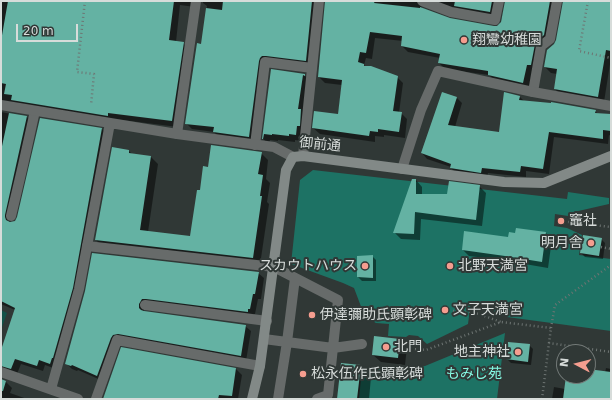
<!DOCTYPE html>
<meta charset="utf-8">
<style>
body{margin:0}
#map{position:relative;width:612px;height:400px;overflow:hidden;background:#303836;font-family:"DejaVu Sans",sans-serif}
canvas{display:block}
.frame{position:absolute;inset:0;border:2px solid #d7dcda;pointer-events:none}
.north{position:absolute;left:556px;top:344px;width:40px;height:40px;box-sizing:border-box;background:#303836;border:1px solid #737a78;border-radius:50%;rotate:277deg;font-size:11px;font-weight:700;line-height:16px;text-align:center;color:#d7dcda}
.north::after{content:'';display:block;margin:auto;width:14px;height:18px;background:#f59d8f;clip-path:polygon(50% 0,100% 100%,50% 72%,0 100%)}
.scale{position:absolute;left:16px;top:24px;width:62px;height:18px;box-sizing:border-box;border:2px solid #d7dcda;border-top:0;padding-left:5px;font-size:12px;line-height:14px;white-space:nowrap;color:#d7dcda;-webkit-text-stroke:3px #303836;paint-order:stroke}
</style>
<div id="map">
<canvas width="612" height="400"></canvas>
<div class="frame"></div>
<div class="north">N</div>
<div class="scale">20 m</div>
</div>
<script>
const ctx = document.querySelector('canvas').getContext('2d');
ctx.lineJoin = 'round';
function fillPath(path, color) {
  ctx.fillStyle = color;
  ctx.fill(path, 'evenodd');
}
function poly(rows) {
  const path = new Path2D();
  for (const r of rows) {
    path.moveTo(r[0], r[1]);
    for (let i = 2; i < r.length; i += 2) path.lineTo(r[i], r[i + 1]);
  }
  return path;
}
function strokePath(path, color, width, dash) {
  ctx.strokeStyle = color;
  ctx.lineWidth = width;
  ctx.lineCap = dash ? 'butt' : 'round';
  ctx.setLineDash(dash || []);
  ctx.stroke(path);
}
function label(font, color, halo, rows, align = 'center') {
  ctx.font = font + ' "DejaVu Sans","Noto Sans JP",sans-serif';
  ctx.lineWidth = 4;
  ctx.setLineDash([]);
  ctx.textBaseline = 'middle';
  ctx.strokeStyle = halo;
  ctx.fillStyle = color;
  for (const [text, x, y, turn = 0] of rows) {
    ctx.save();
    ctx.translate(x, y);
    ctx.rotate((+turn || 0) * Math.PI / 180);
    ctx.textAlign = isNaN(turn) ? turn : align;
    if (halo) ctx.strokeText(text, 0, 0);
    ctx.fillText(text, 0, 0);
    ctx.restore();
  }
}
fillPath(poly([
 [1,310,7,313,1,330]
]), '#135248');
fillPath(poly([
 [313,170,567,199,568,192,609,198,609,204,574,212,568,216,555,214,554,226,567,228,582,235,579,255,611,259,611,331,507,317,471,301,468,324,427,344,418,336,409,335,406,337,388,336,389,324,376,323,365,317,354,288,343,283,291,264,300,180],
 [505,333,497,399,359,399,362,368,384,369,425,366]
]), '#1d7264');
fillPath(poly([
 [1,1,201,1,197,3,195,7,180,5,176,42,183,43,189,49,178,127,114,119,1,109],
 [203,1,324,1,312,66,268,62,255,143,220,138,214,132,192,129,186,123,202,45,207,6,203,3],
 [326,1,427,1,421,5,422,9,449,19,494,27,500,25,506,1,561,1,543,47,529,89,495,81,489,75,445,69,439,63,440,58,408,52,402,46,403,41,375,38,372,59,366,58,364,65,366,67,397,77,403,83,399,113,401,113,407,119,405,138,384,135,384,137,375,136,375,142,320,134,313,128,338,115,342,85,325,83,319,77],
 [432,1,503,1,496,18,460,11],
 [564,1,611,1,611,58,604,102,561,95,555,89,557,74,551,73,545,67,557,41],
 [272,70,304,75,311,81,302,141,295,140,295,142,278,140,278,141,270,140,269,144,263,139],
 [520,97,525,102,595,111,598,114,611,115,611,136,609,135,608,144,554,137,549,174,526,171,526,177,488,173,487,178,457,174,451,168,451,167,427,159,422,153,457,98,462,103,455,127,500,133],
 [1,112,27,117,33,123,10,223,17,221,41,119,102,129,108,135,78,294,56,369,45,365,43,371,21,364,17,374,1,376,1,353,15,310,1,304],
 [129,151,132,154,151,157,158,164,148,232,191,237,200,192,209,168,261,153,268,160,266,179,270,183,267,202,269,204,260,265,103,247,96,240],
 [416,180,422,187,422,195,448,195,479,186,486,193,482,226,421,219,420,240,401,239,395,233],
 [517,229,546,233,552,239,548,268,513,262,512,261,469,256,463,250,509,238,516,234],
 [601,239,605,243,603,259,585,257,581,253],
 [372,256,376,260,376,281,362,281,358,277],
 [258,273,264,278,261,299,258,299,255,314,254,314,253,317,144,310,144,312,245,326,251,331,246,361,118,340,103,381,78,370,77,371,72,369,66,363,86,291],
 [399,340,407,347,405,365,381,362,373,355],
 [529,345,533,349,531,365,511,363,507,359],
 [360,366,371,377,369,399,338,399],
 [606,368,611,369,611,399,552,399,554,387,565,389,567,376,588,376,588,370,605,373],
 [236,369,242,375,238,399,104,399],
 [1,380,6,382,12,388,10,393,27,399,1,399]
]), '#0007');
fillPath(poly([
 [8,1,174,1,169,40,184,42,172,121,108,113,108,116,11,100,12,95,4,94,6,84,1,83,1,41],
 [223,1,312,1,306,61,266,56,262,56,260,58,259,61,249,137,213,132,214,127,185,124,197,43,201,44,206,8,222,10],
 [325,1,375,1,374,3,420,8,420,7,450,18,494,26,497,26,501,22,505,1,550,1,544,35,537,41,535,44,531,65,527,65,523,83,488,75,488,71,438,63,440,54,401,46,402,36,370,32,366,53,360,52,358,62,364,64,364,66,371,66,398,76,393,111,402,112,399,132,378,129,378,132,370,131,369,136,312,128,314,111,338,114,342,80,318,77],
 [455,1,492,1,490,12,454,6],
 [563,1,611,1,611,51,606,50,598,97,554,89,557,69,544,67,547,50,554,44,556,40],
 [271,69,305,74,305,76,303,75,298,109,301,109,300,126,297,126,296,135,289,134,289,136,272,134,272,135,264,134,263,139,262,139],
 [442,92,457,97,448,125,499,132,504,92,520,96,519,100,551,103,551,102,596,110,595,113,611,114,611,131,603,130,603,139,549,132,543,169,521,166,520,172,482,168,481,173,450,168,451,164,421,153],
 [9,113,27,116,5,215,5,217,6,220,10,222,15,221,17,217,40,118,102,128,73,288,53,358,52,358,50,364,39,360,37,366,15,359,11,369,1,366,1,350,15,308,1,301,1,151],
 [211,145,262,152,258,174,263,175,260,196,262,196,253,258,95,240,112,147,129,150,129,153,151,156,140,230,190,236,197,190,200,190,203,166,208,167],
 [412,179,416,179,416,194,447,194,449,181,480,185,476,220,415,212,414,234,393,233],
 [516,228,546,232,542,262,505,256,462,250,464,231,508,237,509,232,515,233],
 [583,235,602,238,599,256,580,253],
 [92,253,259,272,255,294,253,294,250,309,248,309,248,312,146,299,142,299,139,304,139,308,141,310,144,311,246,325,241,356,118,334,113,335,111,338,97,376,72,365,71,366,65,364,85,291],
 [373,255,373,278,357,277,357,256],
 [374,336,400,339,398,358,372,355],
 [508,342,530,344,528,362,506,359],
 [121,347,236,368,232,396,219,395,218,399,103,399],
 [341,363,361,365,357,399,337,399],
 [588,369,611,372,611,399,563,399,566,376,588,376],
 [1,379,6,381,3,391,1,391]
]), '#64b2a3');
strokePath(poly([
 [85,1,77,72,94,74,91,105],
 [588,1,579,51,611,58],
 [568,222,611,227],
 [601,247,611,249],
 [453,311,479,314,501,322],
 [551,328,555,305,611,265],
 [399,348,426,350,501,322,551,328,549,343],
 [542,399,549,343,611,352]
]), '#6e7573', 2.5, [1, 3]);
strokePath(poly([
 [422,1,451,12,495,20,499,1],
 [533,92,541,46,550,39,557,1],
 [177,134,196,1],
 [255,145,265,62,312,68],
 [11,216,23,165,35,111],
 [87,246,274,267,338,300,328,395,317,399],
 [145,305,267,321],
 [264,339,333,348,362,344],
 [96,399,117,340,260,366],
 [278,399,287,342,295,278]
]), '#676b6a', 10);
strokePath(poly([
 [1,105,177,134,274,147,293,157],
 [303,156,319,1],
 [402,169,421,110,438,71,533,92,611,106],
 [1,372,78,399],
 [51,389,79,289,110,123]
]), '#676b6a', 10);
strokePath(poly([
 [252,399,260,366,286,170,293,157,303,156,504,182,544,183,611,156]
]), '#828987', 10);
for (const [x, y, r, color] of [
 [464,40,4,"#f59d8f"],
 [561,221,4,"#f59d8f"],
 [591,243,4,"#f59d8f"],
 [365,266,4,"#f59d8f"],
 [450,266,4,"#f59d8f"],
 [445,310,4,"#f59d8f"],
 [312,315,4,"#f59d8f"],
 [386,347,4,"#f59d8f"],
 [518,352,4,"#f59d8f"],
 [303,374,4,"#f59d8f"]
]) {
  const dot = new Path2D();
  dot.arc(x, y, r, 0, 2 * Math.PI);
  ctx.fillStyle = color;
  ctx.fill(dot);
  strokePath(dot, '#303836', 1.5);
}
label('14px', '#d7dcda', '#303836', [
 ["翔鸞幼稚園",472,40],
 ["竈社",569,221],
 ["明月舎",583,243,"right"],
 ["スカウトハウス",357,266,"right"],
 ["北野天満宮",458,266],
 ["文子天満宮",453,310],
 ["伊達彌助氏顕彰碑",320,315],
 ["北門",394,347],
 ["地主神社",510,352,"right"],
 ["松永伍作氏顕彰碑",311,374]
], 'left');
label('14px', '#d7dcda', '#303836', [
 ["御前通",320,145,6]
]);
label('14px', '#85f9e3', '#303836', [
 ["もみじ苑",474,374]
]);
</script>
